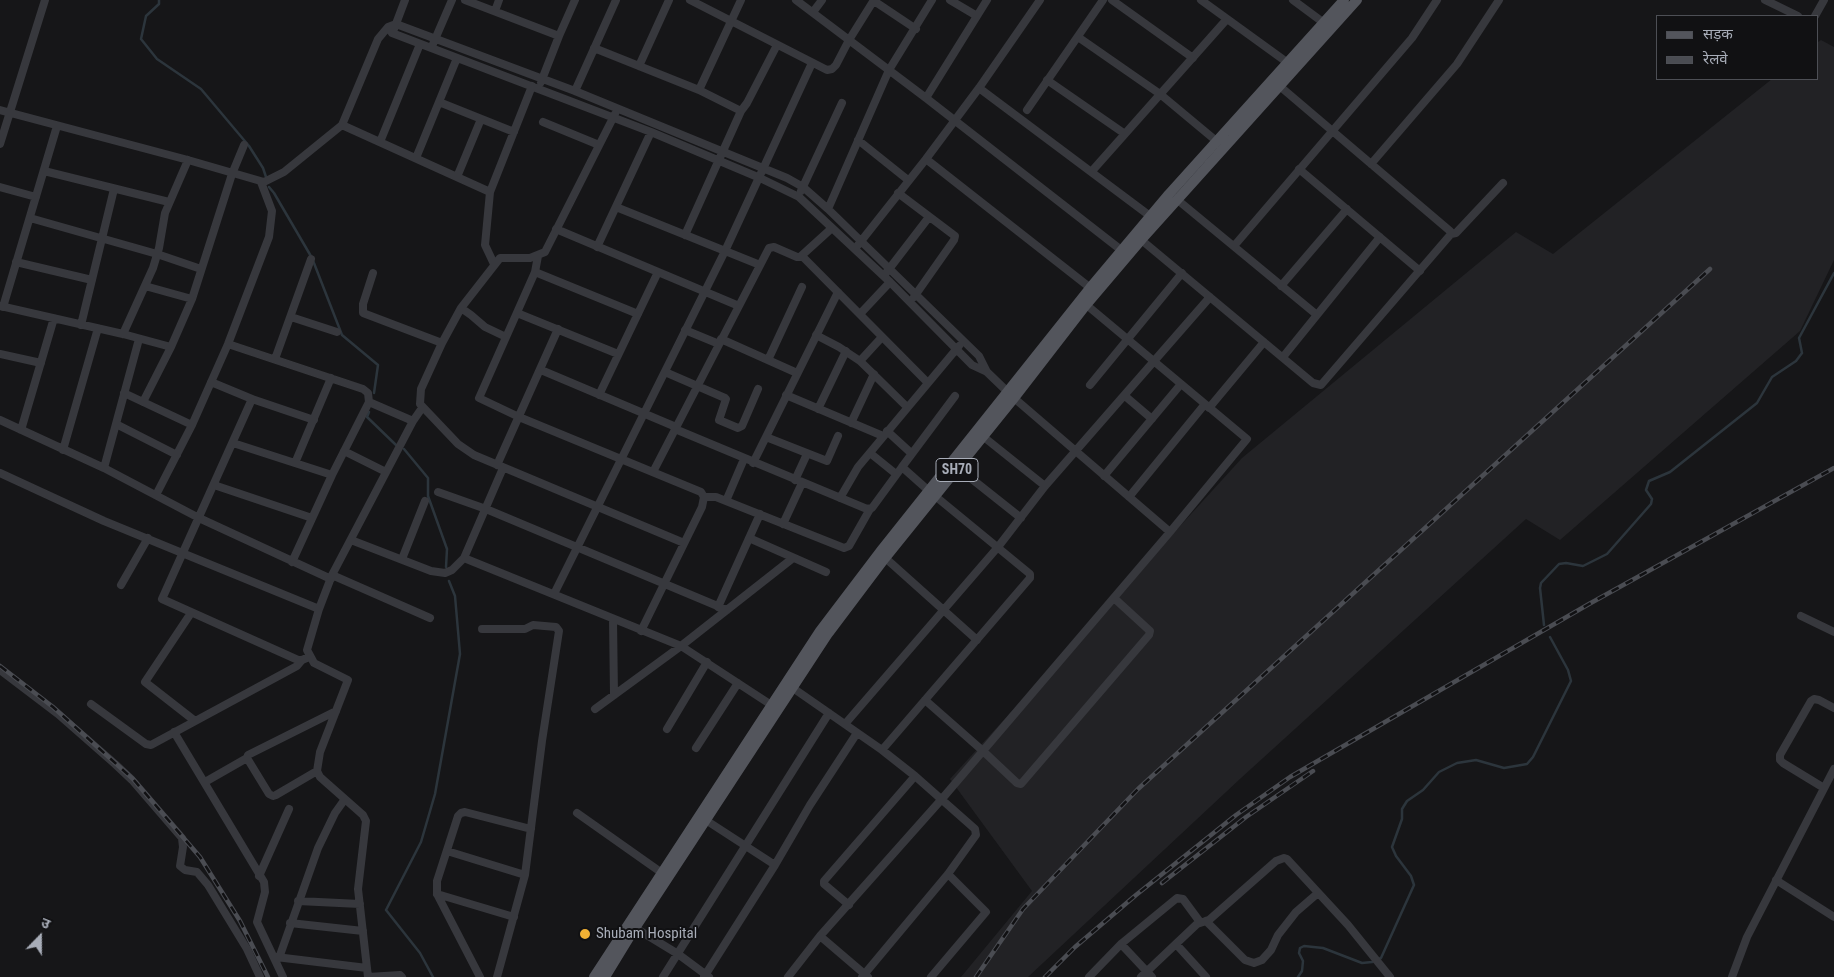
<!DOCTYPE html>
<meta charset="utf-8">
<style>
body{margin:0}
#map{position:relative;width:1834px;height:977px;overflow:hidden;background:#161618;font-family:"Roboto Condensed","Noto Sans Devanagari",sans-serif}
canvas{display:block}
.legend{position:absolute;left:1656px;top:15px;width:162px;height:65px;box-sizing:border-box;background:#111113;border:1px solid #4d4f55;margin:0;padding:6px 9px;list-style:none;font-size:15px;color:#a8adb8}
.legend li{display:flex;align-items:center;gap:10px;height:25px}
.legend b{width:25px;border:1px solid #4d4f55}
.north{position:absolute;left:15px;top:912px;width:50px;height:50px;-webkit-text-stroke:4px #111113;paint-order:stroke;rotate:22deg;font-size:14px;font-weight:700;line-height:20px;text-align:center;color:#a8adb8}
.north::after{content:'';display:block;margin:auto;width:18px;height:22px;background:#a8adb8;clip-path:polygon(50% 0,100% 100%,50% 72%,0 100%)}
</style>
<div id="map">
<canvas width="1834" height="977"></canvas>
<ul class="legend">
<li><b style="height:6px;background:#53555c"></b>सड़क</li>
<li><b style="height:6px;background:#4a4c52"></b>रेलवे</li>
</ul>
<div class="north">उ</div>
</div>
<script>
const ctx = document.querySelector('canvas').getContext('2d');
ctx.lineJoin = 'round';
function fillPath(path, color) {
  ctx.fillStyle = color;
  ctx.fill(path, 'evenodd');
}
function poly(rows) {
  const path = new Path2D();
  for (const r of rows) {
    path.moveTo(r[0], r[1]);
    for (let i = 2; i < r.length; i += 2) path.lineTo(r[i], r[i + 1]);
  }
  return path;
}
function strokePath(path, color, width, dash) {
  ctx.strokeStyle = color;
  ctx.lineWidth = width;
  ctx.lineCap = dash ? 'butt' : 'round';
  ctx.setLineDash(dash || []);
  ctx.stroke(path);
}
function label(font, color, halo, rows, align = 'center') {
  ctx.font = font + ' "Roboto Condensed",sans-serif';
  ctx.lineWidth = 4;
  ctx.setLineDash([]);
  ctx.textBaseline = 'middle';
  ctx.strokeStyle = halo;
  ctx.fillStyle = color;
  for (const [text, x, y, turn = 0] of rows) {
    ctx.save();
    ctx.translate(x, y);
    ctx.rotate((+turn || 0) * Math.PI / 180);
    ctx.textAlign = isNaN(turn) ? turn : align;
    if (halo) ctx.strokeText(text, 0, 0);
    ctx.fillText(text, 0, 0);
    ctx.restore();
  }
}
fillPath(poly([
 [1821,40,1834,47,1834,260,1800,331,1560,540,1526,519,1241,778,1028,977,961,977,1032,891,950,779,1242,458,1516,232,1553,254,1772,79,1818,79,1818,42]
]), '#222225');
strokePath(poly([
 [159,0,159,4,146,16,141,39,157,59,201,89,249,146,263,168,266,177],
 [269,187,274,193,312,258,342,335,378,365,374,393],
 [369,412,367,417,396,445],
 [404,449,428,478,428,496,447,549,446,567],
 [1544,625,1540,588,1541,583,1559,564,1566,563,1583,566,1607,554,1651,504,1652,499,1646,490,1649,481,1670,472,1757,403,1772,377,1796,361,1802,353,1799,338,1834,273],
 [433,977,420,953,386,910,421,842,435,794,460,654,455,596,449,581],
 [1298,977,1302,971,1303,961,1299,953,1300,948,1304,946,1323,948,1362,963,1372,962,1381,958,1414,885,1411,876,1396,856,1392,847,1402,819,1402,809,1407,801,1423,790,1439,772,1457,763,1476,760,1504,768,1527,764,1533,757,1571,681,1568,670,1550,637]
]), '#2c353c', 2.5);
strokePath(poly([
 [465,0,559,36,575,0],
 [690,0,827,70,832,69,836,65,849,40,874,0],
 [796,0,926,98,1125,253],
 [950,0,977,16],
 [1112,0,1193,58],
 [1201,0,1288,63],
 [1293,0,1324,23],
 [1765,0,1798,16],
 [874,1,916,29],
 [495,11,499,0],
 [813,12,822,0],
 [1815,16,1824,0],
 [388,27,392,33,651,132,760,178,799,197,890,282,972,365,987,372,1014,398,1170,532],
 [394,29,405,0],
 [1078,37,1160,94,1220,144],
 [433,44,452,0],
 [594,48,699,90,741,111,685,235],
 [639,66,669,0],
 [1047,80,1125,134],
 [541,82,559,36],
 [979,88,1150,216],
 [699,90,741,0],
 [575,91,616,0],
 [926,98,987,0],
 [439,102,514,132],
 [0,110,188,160,264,182,284,172,342,125,378,39,388,27,396,24,575,91,787,178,803,187,828,209,979,356,987,372],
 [1027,110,1103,0],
 [741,111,747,103,777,45],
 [615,114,545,252,530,258,500,258,461,308,442,343,421,389,420,404,458,444,474,455,684,543],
 [543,122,599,145],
 [342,125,490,192,485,245,494,264],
 [858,140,908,180],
 [380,142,420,44],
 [0,144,45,0],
 [416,158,457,58],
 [926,159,1093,290],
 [1371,164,1457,64,1499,0],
 [1299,169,1420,271],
 [44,171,169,202],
 [1092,171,1227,19],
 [457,177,481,119],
 [0,187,36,197],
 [801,191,842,103],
 [490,192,532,86],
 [898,193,955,236,954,240,914,297],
 [1174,197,1317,315],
 [616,207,760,265],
 [828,209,889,70,932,0],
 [30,218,157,254,201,269],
 [556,229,739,306],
 [1451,234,1456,233,1503,183],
 [1139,238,1313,383,1321,385,1451,234,1450,231,1276,83],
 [858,245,926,159,979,88,1040,0],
 [1234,246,1412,38,1437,0],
 [597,247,651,132],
 [538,256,535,272,479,398,519,417,701,492,704,497,702,507,641,631],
 [802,256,927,382],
 [16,262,92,280],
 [535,272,638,314],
 [373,273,363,304,363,313,442,343],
 [886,273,929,217],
 [145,286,192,299],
 [1281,286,1347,209],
 [0,306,123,334,171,347],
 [3,307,57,126],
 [461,308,471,315,485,327,506,337],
 [517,313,618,354],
 [860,314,890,282],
 [291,317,337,332],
 [81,325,114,189],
 [685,330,719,344],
 [123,334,153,268,159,248,165,213,188,160],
 [816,335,839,347,860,361,907,407],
 [721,339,797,373],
 [228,344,363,389,368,393,369,402,413,421],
 [0,354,41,363],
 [1283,357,1380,237],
 [275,359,311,259],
 [768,360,802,287],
 [860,361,882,337],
 [541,370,676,427],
 [665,372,725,398,726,399,719,420,738,428,742,426,758,389],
 [211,382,252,399,314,420],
 [1090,385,1182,273],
 [124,393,192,425],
 [599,395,658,272],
 [786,395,883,436],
 [1125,396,1152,419],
 [252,399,162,599,298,660,302,660,309,657],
 [143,402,171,347,192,299,232,174,244,145],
 [1209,408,1264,342],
 [818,409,846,351],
 [0,420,104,468,199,518,331,579],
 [851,423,874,374],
 [116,424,177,455],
 [675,429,867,509,872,508,902,467],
 [21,430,54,318],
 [887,431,911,453],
 [980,434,1045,486],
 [766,437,827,461,838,436],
 [233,443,332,475],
 [63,450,98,328],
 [344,451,386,472],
 [870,453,896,474],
 [295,463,331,378],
 [753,463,838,292],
 [497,465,558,329],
 [104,468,139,339],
 [958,468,1021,518],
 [653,472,769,248,774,247,797,257,800,257,832,228],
 [0,473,104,521,319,609],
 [1104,476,1181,384],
 [795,480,807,454],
 [214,485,312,518],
 [438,492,486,509,727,610],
 [156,495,192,425,228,344,269,237,272,211,261,182],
 [704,497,716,497,844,548,849,546,870,509],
 [1129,497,1205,404],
 [840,498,858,467,959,346],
 [726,501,744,459],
 [783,524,802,483],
 [749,538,826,572],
 [351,540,431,571,445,573,452,570,464,558,503,468],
 [882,555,977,640],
 [464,558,681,646,776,708],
 [402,559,425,501],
 [292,562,332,475,369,402],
 [332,575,430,618],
 [121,585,148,538],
 [554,594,725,251,812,63],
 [718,607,760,514],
 [191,613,145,682,195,721],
 [1801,616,1834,632],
 [613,619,614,695],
 [482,629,525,629,533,625,556,627,559,631,542,741,525,875,497,977],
 [0,670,58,714,115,764,132,780,182,838,183,847,180,866,185,870,197,872,208,885,247,949,260,977],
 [790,686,882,750,915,776,975,829,976,835,948,874,862,977],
 [925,700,983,751,1017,783,1021,784,1149,635,1150,631,1114,598],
 [91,704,146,744,151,745,297,666,302,660],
 [595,709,681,646,793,558],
 [845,724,998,547,1045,486,1210,297],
 [667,729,707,662],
 [174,732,264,882,265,892,257,922,283,977],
 [696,748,738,683],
 [882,750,1030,578,1030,574,929,491,902,467,955,396],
 [317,771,276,795,273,796,269,794,247,758,248,755,336,711],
 [205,782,247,758],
 [1824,788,1783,763,1780,760,1780,755,1811,701,1814,699,1819,700,1834,708],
 [577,813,662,873],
 [701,817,775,865],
 [447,851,525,875],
 [259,876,289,809],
 [1776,880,1834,917],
 [437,894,514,917],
 [298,901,360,904],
 [849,905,824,884,824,881,915,776],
 [1206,921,1245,960,1254,963,1262,960,1271,950,1278,935,1296,912,1318,893],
 [290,923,363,931],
 [632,926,678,954,709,977],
 [820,936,868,977],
 [1121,944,1152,977],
 [1176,944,1206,977],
 [276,957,367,968],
 [279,958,318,848,335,813,345,799],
 [368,977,358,889,366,821,363,815,320,777,317,771,320,752,348,680,314,663,307,650,319,609,332,575,413,421,422,408],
 [368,977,400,975,402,977],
 [480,977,437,894,437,881,458,816,461,813,465,812,531,829],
 [663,977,829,713],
 [704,977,775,865,810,805,857,733],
 [788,977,820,936,941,800,1170,532,1247,439,1083,302],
 [931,977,986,912,948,874],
 [1089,977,1121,944,1177,898,1183,899,1200,922],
 [1141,977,1197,924,1209,920,1276,861,1284,858,1287,859,1348,925,1390,977],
 [1732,977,1747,937,1834,769]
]), '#37383d', 8);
strokePath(poly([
 [594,977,820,631,883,548,1090,288,1169,194,1344,0],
 [605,977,635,928,827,635,885,558,1014,398,1086,305,1142,239,1357,0]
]), '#53555c', 10);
const rail = poly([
 [0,666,53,707,133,779,200,857,240,921,268,977],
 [1162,883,1246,817,1313,771],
 [976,977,1023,909,1138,789,1710,269],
 [1045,977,1075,947,1136,895,1236,815,1290,777,1589,604,1834,468]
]);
strokePath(rail, '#4a4c52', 4.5);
strokePath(rail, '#111113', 2.5, [8]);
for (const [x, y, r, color] of [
 [585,934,6,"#f2b134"]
]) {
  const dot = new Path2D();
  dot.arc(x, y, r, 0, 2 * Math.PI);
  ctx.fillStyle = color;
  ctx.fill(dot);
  strokePath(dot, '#111113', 2);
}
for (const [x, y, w] of [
 [957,470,42]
]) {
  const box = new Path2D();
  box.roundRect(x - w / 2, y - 11.5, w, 23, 4);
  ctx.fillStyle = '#111113';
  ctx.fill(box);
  strokePath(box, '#a8adb8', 1);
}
label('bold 14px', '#a8adb8', null, [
 ["SH70",957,470]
]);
label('15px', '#a8adb8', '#111113', [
 ["Shubam Hospital",596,934]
], 'left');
</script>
